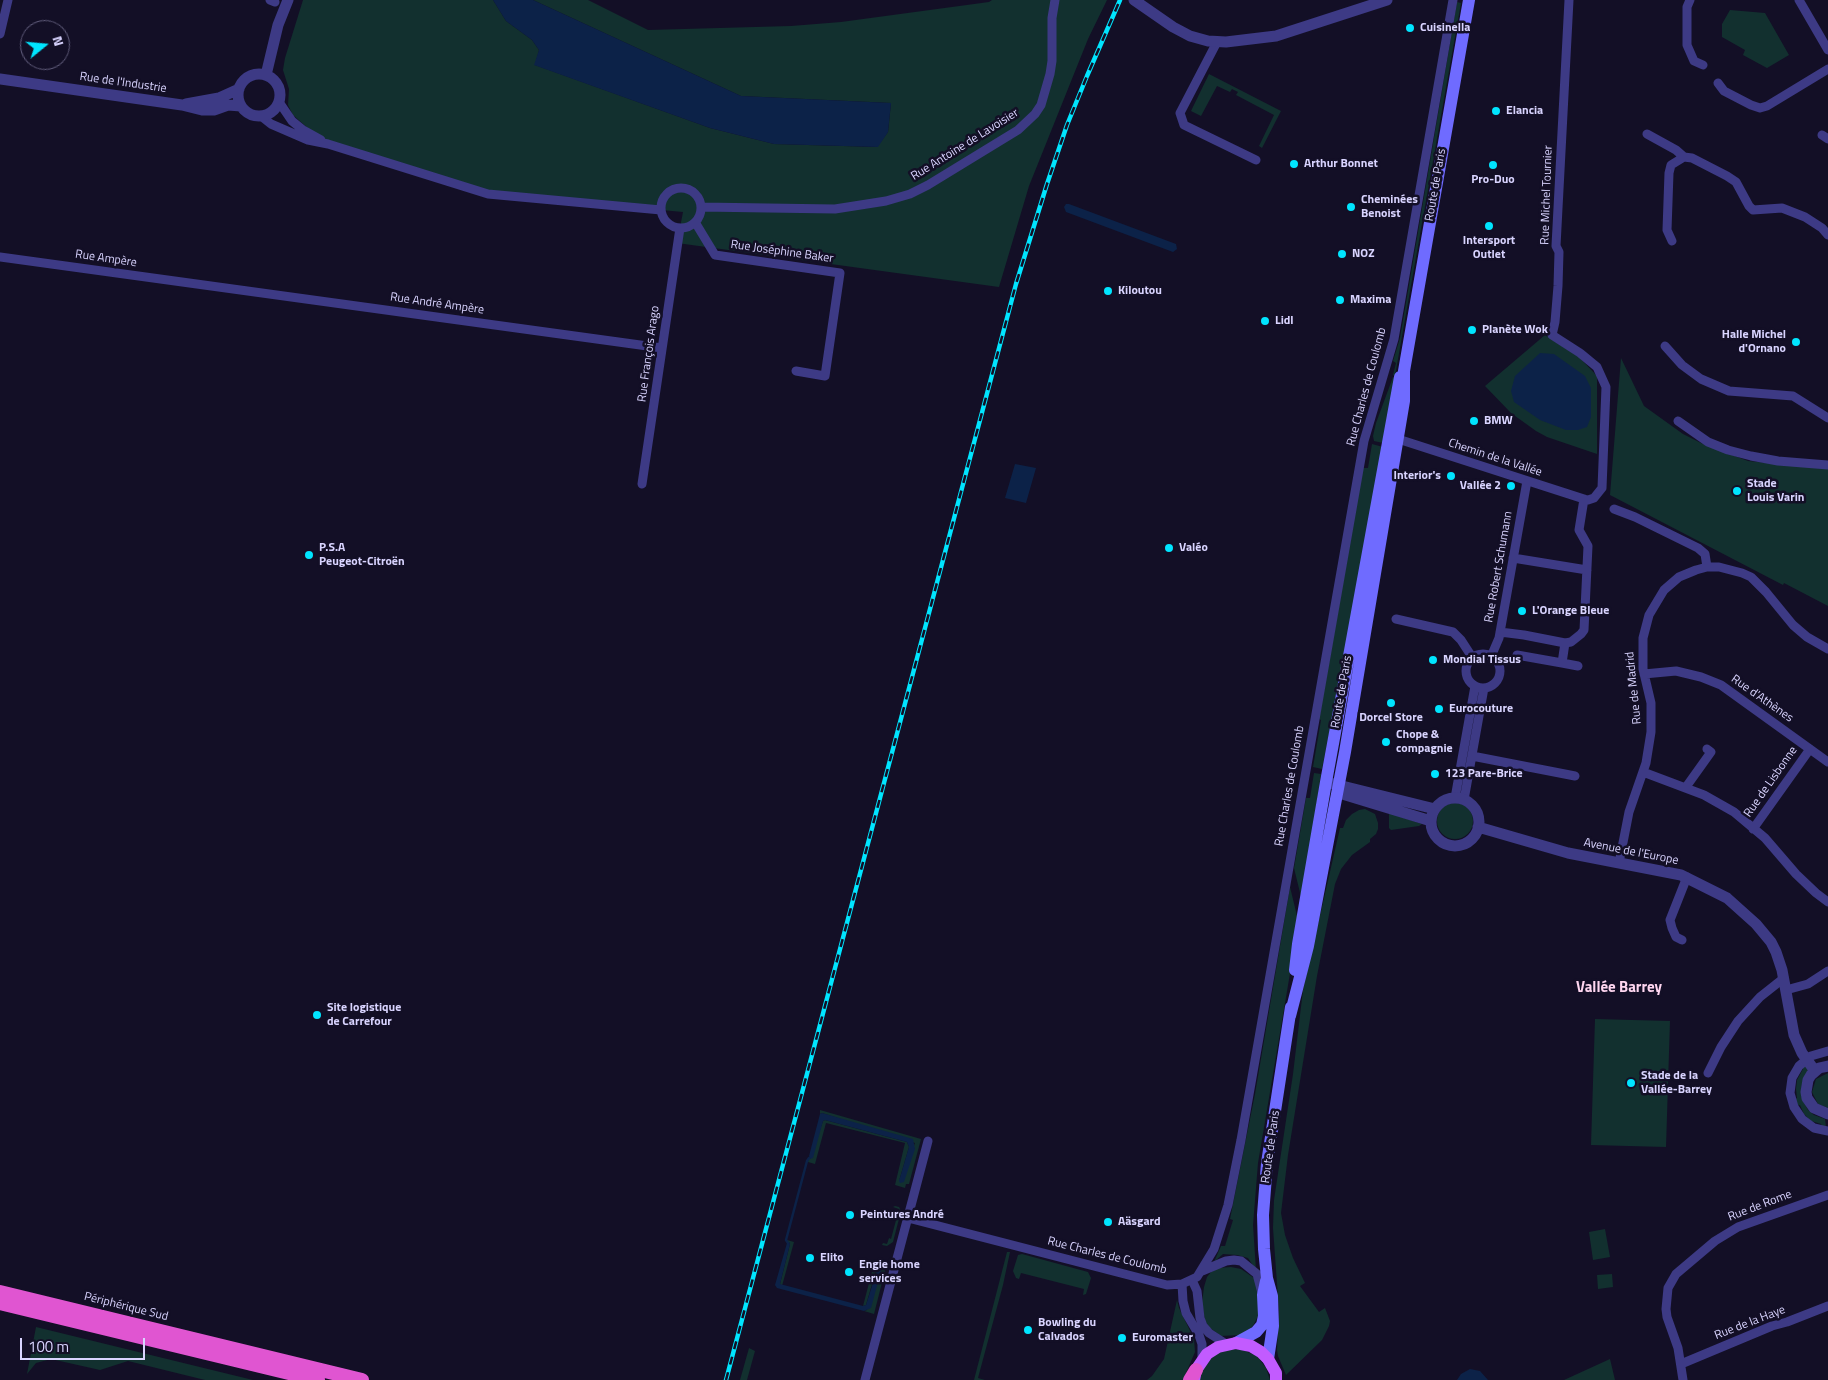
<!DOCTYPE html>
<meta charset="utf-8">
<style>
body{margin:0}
#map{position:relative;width:1828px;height:1380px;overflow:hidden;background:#130f26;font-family:"Titillium Web",sans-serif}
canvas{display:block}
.north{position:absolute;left:20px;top:20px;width:50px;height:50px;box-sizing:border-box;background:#130f26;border:1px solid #625e7d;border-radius:50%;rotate:73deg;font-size:14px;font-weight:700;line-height:20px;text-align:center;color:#d9d4ff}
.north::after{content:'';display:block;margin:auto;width:18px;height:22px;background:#00e5ff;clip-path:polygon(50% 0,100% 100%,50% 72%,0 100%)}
.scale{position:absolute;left:20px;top:1338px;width:125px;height:22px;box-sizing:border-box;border:2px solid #d9d4ff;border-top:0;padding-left:6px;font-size:15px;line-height:18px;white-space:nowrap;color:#d9d4ff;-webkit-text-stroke:4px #130f26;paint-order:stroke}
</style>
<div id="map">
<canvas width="1828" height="1380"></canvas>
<div class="north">N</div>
<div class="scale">100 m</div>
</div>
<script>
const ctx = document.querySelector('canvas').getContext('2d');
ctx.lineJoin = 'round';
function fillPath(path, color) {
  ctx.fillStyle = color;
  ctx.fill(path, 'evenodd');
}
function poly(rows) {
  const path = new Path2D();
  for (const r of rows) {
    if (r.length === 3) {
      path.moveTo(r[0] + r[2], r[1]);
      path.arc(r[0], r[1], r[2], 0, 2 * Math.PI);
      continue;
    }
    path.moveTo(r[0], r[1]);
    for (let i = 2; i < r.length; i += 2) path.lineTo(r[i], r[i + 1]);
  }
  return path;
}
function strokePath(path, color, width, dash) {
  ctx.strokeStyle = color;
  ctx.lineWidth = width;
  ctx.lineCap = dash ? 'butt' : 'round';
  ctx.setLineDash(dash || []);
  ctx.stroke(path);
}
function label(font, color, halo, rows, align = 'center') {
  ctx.font = font + ' "Titillium Web",sans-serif';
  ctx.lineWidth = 5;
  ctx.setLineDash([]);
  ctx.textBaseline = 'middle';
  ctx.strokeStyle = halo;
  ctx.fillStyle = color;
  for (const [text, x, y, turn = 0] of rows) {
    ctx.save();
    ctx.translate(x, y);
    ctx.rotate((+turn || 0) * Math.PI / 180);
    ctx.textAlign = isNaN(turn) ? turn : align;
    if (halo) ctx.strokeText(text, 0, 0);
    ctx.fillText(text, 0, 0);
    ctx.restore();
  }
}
fillPath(poly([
 [303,0,493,0,506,21,532,40,539,50,535,65,710,128,774,144,877,147,888,132,891,103,741,96,533,0,588,0,648,30,791,26,841,22,989,2,992,0,1107,0,1088,39,1029,186,999,287,677,243,683,212,488,194,327,145,293,115,288,105,289,89,283,70,285,58],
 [1457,2,1461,3,1395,376,1393,375,1396,363,1393,361,1400,338],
 [1730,10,1765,13,1789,55,1767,68,1743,55,1745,50,1722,37,1722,24],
 [1209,74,1281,111,1262,148,1259,146,1274,115,1236,95,1238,92,1232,89,1230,92,1217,86,1201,116,1191,111],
 [1545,335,1579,357,1597,376,1597,454,1547,437,1536,431,1511,413,1485,386],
 [1621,358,1644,406,1683,434,1703,444,1748,461,1828,469,1828,606,1784,583,1783,585,1610,495],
 [1393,377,1395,378,1383,443,1374,441,1373,436,1376,423],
 [1372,444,1383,447,1364,554,1322,769,1313,767,1321,720,1319,719,1363,468,1368,468],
 [1314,773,1321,774,1302,901,1294,868,1306,798,1310,798],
 [1455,821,18],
 [1365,809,1375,814,1378,823,1378,829,1376,834,1370,839,1370,842,1352,855,1341,869,1335,884,1317,976,1288,1155,1281,1213,1285,1235,1293,1258,1305,1283,1300,1286,1319,1312,1325,1308,1330,1321,1329,1326,1322,1340,1286,1375,1278,1356,1277,1350,1279,1311,1273,1228,1274,1200,1293,1074,1303,990,1340,828,1343,828,1346,820,1352,814,1359,810],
 [1389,813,1422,824,1419,826,1391,830,1389,828],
 [1290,887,1298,920,1297,932,1258,1163,1253,1225,1256,1270,1248,1258,1237,1255,1223,1254,1214,1262,1221,1246,1225,1246,1233,1220,1230,1219,1255,1094],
 [1595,1019,1670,1021,1666,1147,1591,1145],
 [1806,1064,1809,1068,1802,1084,1801,1094,1803,1101,1808,1110,1814,1115,1825,1119,1826,1127,1822,1127,1821,1124,1811,1121,1804,1114,1800,1105,1797,1106,1794,1100,1797,1098,1796,1089,1797,1080,1803,1069,1802,1068],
 [1828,1073,1828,1108,1818,1104,1812,1092,1816,1079],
 [820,1110,921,1139,909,1184,906,1184,905,1188,895,1185,905,1143,826,1123,815,1164,808,1162,809,1156,810,1159,823,1121,825,1120,907,1142,909,1147,899,1181,915,1143,822,1113,820,1114],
 [895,1206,899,1207,901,1211,893,1242,887,1246,882,1245,883,1243,887,1244,889,1238,891,1239,899,1209,893,1207],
 [1605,1229,1610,1257,1593,1260,1589,1232],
 [787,1240,794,1242,782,1286,780,1284,790,1244,789,1242,787,1243],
 [1007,1252,1010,1252,1003,1285,978,1378,985,1380,974,1380],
 [1022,1254,1088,1272,1091,1278,1086,1294,1083,1295,1084,1289,1021,1273,1019,1279,1016,1278,1013,1271,1018,1255],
 [874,1264,886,1267,874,1314,864,1311,867,1310,876,1270,866,1305,863,1306],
 [1231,1267,1241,1269,1254,1278,1260,1297,1258,1316,1254,1324,1249,1331,1240,1335,1221,1336,1210,1328,1205,1321,1202,1303,1204,1287,1207,1277,1211,1272,1218,1268],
 [1612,1274,1613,1287,1598,1289,1597,1275],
 [1177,1300,1179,1308,1194,1339,1195,1352,1183,1380,1147,1380,1152,1376,1164,1359],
 [36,1327,253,1380,205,1380,128,1361,100,1370,51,1359,36,1363,27,1374],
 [749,1348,755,1351,747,1380,740,1380],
 [1230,1349,1243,1350,1257,1356,1266,1368,1270,1380,1200,1380,1200,1374,1207,1362,1217,1353],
 [1610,1359,1615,1380,1564,1380]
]), '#12302f');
fillPath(poly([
 [493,0,533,0,741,96,891,103,888,132,878,147,774,144,710,128,534,65,539,50,532,40,506,21],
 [1066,204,1069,204,1176,244,1177,249,1173,252,1066,212,1064,207],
 [1540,353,1554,354,1585,376,1591,388,1591,417,1587,427,1578,430,1566,430,1540,420,1514,402,1511,391,1515,376],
 [1015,464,1036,468,1026,503,1005,498],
 [822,1113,913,1139,915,1149,904,1182,900,1183,899,1181,909,1147,907,1142,825,1120,823,1121,813,1158,810,1159,809,1156,820,1114],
 [789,1242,790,1244,780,1284,863,1306,866,1305,878,1267,880,1268,881,1271,871,1308,864,1311,777,1288,775,1285,787,1243],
 [1470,1369,1480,1371,1488,1380,1457,1380,1461,1374]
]), '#0c2248');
strokePath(poly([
 [788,1243,786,1240,807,1161,809,1158]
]), '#0c2248', 2.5);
strokePath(poly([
 [270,0,275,2],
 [1690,0,1687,7,1687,45,1694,61,1703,65],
 [1799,0,1828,50],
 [0,34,8,0],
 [1217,42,1180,113,1184,125,1256,160],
 [1718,83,1724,91,1751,105,1760,108,1767,106,1828,69],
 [279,102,292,121,303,130,321,140],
 [261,116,271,124,308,140,328,144,488,194,661,210],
 [1647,134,1676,150,1684,157],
 [1822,135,1828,139],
 [681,208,20],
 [701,207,835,209,886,201,910,194,928,185,1018,130,1035,114,1041,105,1050,74,1052,61,1052,18,1055,0],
 [695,222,715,255,840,273,825,376,796,371],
 [1672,241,1667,230,1669,173,1671,165,1684,157,1692,158,1727,176,1736,182,1749,206,1753,210,1782,208,1805,217,1822,228,1828,235],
 [0,257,662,348],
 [1665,346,1682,365,1701,379,1729,391,1793,396,1828,418],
 [1678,421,1708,442,1728,450,1751,456,1778,461,1828,465],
 [1393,435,1398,439,1584,499,1588,500,1594,498,1602,488,1606,387,1597,367,1580,353,1552,335,1555,322,1558,286,1559,252,1556,246,1569,0],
 [642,484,680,228],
 [1614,509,1635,517,1698,548,1705,554,1707,567],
 [1513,558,1587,570],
 [1396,619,1453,632,1461,640,1472,657],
 [1500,632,1524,635,1565,643,1571,642,1581,634,1584,630,1588,546,1579,530,1584,499],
 [1483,671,17],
 [1491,655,1493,652,1499,638,1527,481],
 [1517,655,1562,663,1565,643],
 [1562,663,1578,666],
 [1644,674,1676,671,1701,677,1721,685,1828,762],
 [1472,756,1575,776],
 [1643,772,1704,795,1734,812,1765,838,1796,874,1816,893,1828,902],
 [1686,787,1711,752,1707,749],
 [1455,798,1475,686],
 [1464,800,1484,688],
 [1753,829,1810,749],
 [1619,863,1629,812,1646,763,1651,732,1651,703,1643,669,1643,638,1649,615,1664,590,1679,577,1696,570,1707,567,1719,567,1742,573,1751,577,1766,592,1793,625,1807,637,1828,649],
 [1682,940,1676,937,1672,928,1670,920,1687,877],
 [1786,990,1808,984,1828,971],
 [1828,1051,1811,1056,1799,1066,1792,1078,1790,1093,1794,1107,1802,1119,1814,1128,1828,1131],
 [1708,1073,1721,1047,1738,1021,1760,997,1784,978],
 [908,1218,1167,1285,1182,1284,1197,1277,1214,1249,1228,1205,1241,1140,1364,441,1394,339,1453,0],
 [1202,1271,1226,1261,1234,1260,1241,1261,1257,1274,1262,1293],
 [1192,1280,1197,1291,1200,1318,1203,1326,1209,1333,1226,1344],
 [1182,1284,1183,1301,1186,1313,1199,1335,1202,1344,1202,1360],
 [1681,1364,1772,1326,1787,1322,1828,1306],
 [865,1380,928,1141],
 [1683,1380,1678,1348,1667,1317,1666,1309,1668,1288,1676,1274,1715,1241,1738,1227,1828,1195]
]), '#3d3a85', 9);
strokePath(poly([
 [1134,0,1173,27,1190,36,1208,41,1226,42,1276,36,1387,0],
 [259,95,21],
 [266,75,278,25,288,0],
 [0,79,182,105,202,110,214,110,228,105,241,106],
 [186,104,219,98,239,89],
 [1330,783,1435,809],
 [1339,793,1431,821],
 [1455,822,24],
 [1478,827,1568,853,1681,875,1727,898,1756,924,1771,942,1776,952,1782,970,1794,1035,1802,1053,1815,1071],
 [1828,1066,1819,1068,1811,1075,1808,1080,1806,1092,1807,1098,1814,1108,1828,1114]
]), '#3d3a85', 11);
strokePath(poly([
 [1295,970,1298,944,1326,782,1400,377],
 [1290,1016,1308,946,1345,752,1404,401,1404,371,1469,0],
 [1236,1343,1256,1332,1262,1325,1264,1316,1263,1295,1266,1281],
 [1268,1359,1273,1326,1272,1296,1267,1278,1264,1249,1263,1215,1267,1163,1291,1007]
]), '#6f6bff', 12);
strokePath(poly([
 [1194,1380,1196,1370,1207,1354,1218,1347,1236,1343,1251,1346,1261,1352,1268,1359,1276,1373,1276,1380]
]), '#c25bff', 12);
strokePath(poly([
 [0,1292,362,1380],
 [0,1303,318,1380],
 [1190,1380,1196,1370]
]), '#e055d1', 14);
const rail = poly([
 [726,1380,1016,284,1047,184,1067,125,1087,76,1120,0]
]);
strokePath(rail, '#00e5ff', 4.5);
strokePath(rail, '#130f26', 2.5, [8]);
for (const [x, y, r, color] of [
 [1410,28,5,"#00e5ff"],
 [1496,111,5,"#00e5ff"],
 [1294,164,5,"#00e5ff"],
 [1493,165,5,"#00e5ff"],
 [1351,207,5,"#00e5ff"],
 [1489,226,5,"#00e5ff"],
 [1342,254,5,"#00e5ff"],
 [1108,291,5,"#00e5ff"],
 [1340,300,5,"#00e5ff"],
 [1265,321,5,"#00e5ff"],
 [1472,330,5,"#00e5ff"],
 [1796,342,5,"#00e5ff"],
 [1474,421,5,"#00e5ff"],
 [1451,476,5,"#00e5ff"],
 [1511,486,5,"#00e5ff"],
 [1737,491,5,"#00e5ff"],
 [1169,548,5,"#00e5ff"],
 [309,555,5,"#00e5ff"],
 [1522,611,5,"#00e5ff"],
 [1433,660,5,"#00e5ff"],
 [1391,703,5,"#00e5ff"],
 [1439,709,5,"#00e5ff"],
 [1386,742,5,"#00e5ff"],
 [1435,774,5,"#00e5ff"],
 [317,1015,5,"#00e5ff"],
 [1631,1083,5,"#00e5ff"],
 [850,1215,5,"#00e5ff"],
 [1108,1222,5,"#00e5ff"],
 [810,1258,5,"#00e5ff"],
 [849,1272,5,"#00e5ff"],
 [1028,1330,5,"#00e5ff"],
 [1122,1338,5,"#00e5ff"]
]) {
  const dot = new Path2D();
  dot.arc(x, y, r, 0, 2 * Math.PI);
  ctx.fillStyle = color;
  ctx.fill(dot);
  strokePath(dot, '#130f26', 2);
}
label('bold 12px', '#d9d4ff', '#130f26', [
 ["Cuisinella",1420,28],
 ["Elancia",1506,111],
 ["Arthur Bonnet",1304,164],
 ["Pro-Duo",1493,180,"center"],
 ["Cheminées",1361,200],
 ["Benoist",1361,214],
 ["Intersport",1489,241,"center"],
 ["Outlet",1489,255,"center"],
 ["NOZ",1352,254],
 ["Kiloutou",1118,291],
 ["Maxima",1350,300],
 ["Lidl",1275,321],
 ["Planète Wok",1482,330],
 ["Halle Michel",1786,335,"right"],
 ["d'Ornano",1786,349,"right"],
 ["BMW",1484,421],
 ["Interior's",1441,476,"right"],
 ["Stade",1747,484],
 ["Louis Varin",1747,498],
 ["Vallée 2",1501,486,"right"],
 ["P.S.A",319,548],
 ["Peugeot-Citroën",319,562],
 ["Valéo",1179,548],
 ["L'Orange Bleue",1532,611],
 ["Mondial Tissus",1443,660],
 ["Eurocouture",1449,709],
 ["Dorcel Store",1391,718,"center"],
 ["Chope &",1396,735],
 ["compagnie",1396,749],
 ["123 Pare-Brice",1445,774],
 ["Site logistique",327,1008],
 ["de Carrefour",327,1022],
 ["Stade de la",1641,1076],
 ["Vallée-Barrey",1641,1090],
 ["Peintures André",860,1215],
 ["Aäsgard",1118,1222],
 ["Elito",820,1258],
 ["Engie home",859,1265],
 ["services",859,1279],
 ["Bowling du",1038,1323],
 ["Calvados",1038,1337],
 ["Euromaster",1132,1338]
], 'left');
label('12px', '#d9d4ff', '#130f26', [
 ["Rue de l'Industrie",123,83,8],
 ["Rue Antoine de Lavoisier",965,145,-32],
 ["Route de Paris",1436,185,-80],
 ["Rue Michel Tournier",1547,195,-88],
 ["Rue Joséphine Baker",782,252,8],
 ["Rue Ampère",106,259,8],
 ["Rue André Ampère",437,304,8],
 ["Rue François Arago",649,354,-82],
 ["Rue Charles de Coulomb",1367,387,-75],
 ["Chemin de la Vallée",1495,458,18],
 ["Rue Robert Schumann",1499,567,-80],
 ["Rue de Madrid",1634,688,-96],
 ["Route de Paris",1342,692,-80],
 ["Rue d'Athènes",1762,699,35],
 ["Rue de Lisbonne",1771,782,-55],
 ["Rue Charles de Coulomb",1290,786,-80],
 ["Avenue de l'Europe",1631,852,11],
 ["Route de Paris",1271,1147,-82],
 ["Rue de Rome",1760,1206,-21],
 ["Rue Charles de Coulomb",1107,1256,14],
 ["Périphérique Sud",126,1307,14],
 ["Rue de la Haye",1750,1323,-21]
]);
label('bold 15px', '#ffd6f0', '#130f26', [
 ["Vallée Barrey",1619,988]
]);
</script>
